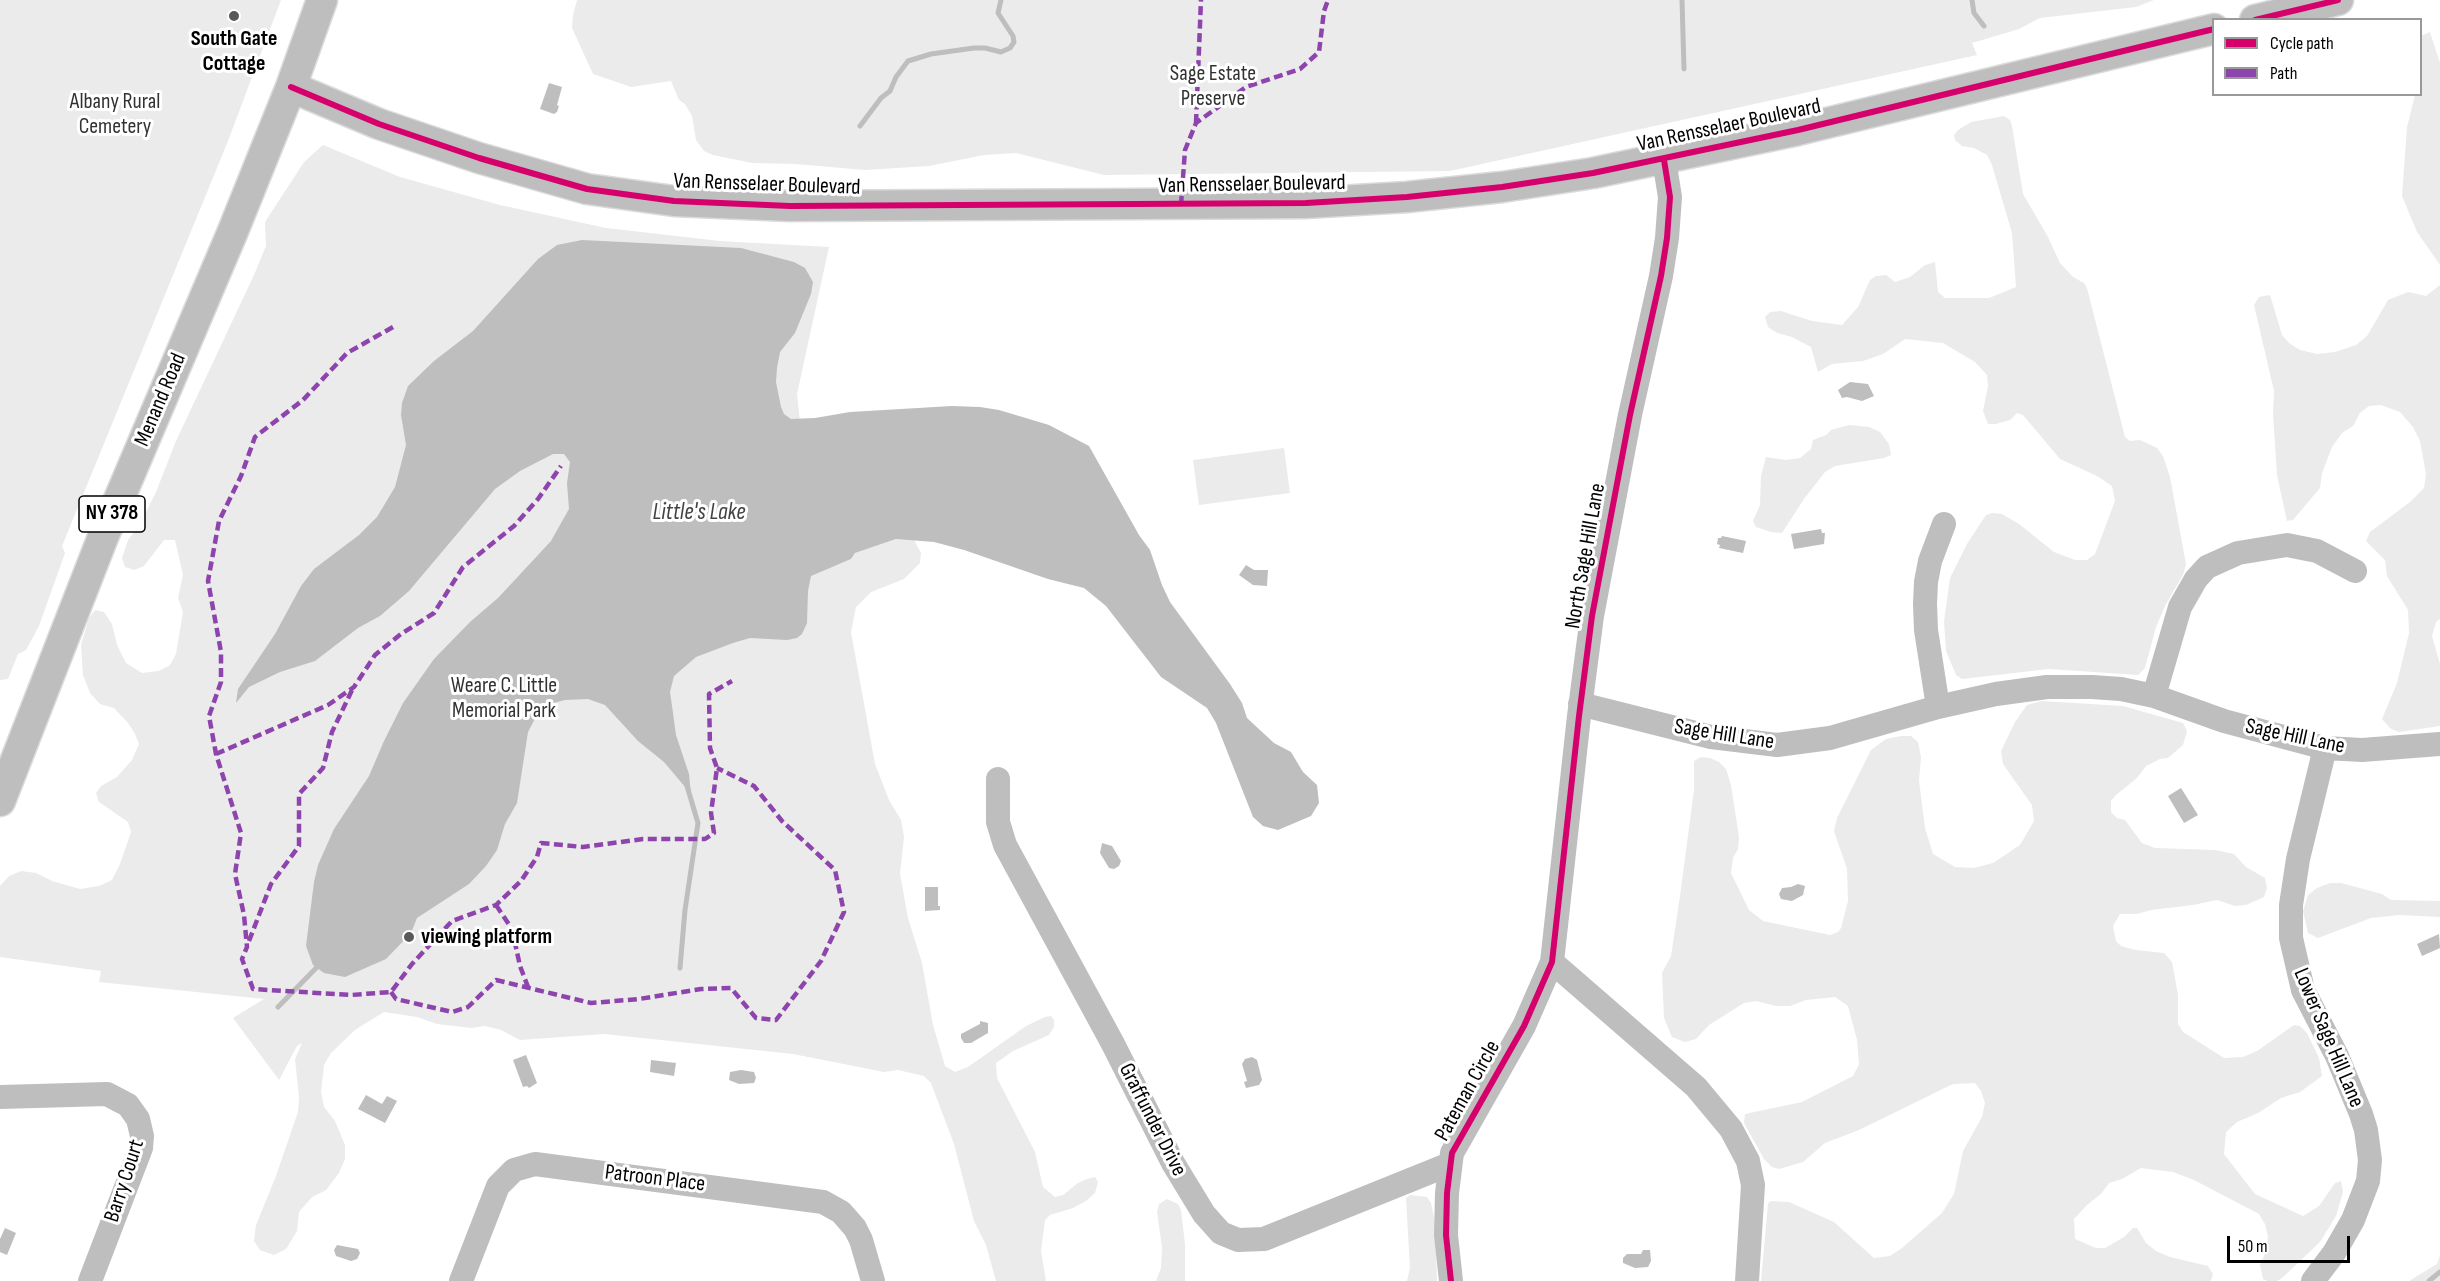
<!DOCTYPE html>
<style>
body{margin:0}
#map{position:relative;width:2440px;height:1281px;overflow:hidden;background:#fff;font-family:"Sofia Sans Condensed",sans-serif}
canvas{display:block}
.legend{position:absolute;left:2212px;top:18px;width:210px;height:78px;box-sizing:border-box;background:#fff;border:2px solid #999;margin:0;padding:8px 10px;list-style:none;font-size:18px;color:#000}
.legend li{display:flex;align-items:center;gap:12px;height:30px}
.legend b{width:30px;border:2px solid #999}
.scale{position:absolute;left:2227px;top:1236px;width:123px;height:27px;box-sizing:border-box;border:3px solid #000;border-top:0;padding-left:8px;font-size:18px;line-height:21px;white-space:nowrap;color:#000;-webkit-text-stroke:4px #fff;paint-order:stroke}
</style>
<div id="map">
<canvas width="2440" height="1281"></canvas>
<ul class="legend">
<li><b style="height:8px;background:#d6006c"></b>Cycle path</li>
<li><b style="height:8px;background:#8e44ad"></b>Path</li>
</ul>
<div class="scale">50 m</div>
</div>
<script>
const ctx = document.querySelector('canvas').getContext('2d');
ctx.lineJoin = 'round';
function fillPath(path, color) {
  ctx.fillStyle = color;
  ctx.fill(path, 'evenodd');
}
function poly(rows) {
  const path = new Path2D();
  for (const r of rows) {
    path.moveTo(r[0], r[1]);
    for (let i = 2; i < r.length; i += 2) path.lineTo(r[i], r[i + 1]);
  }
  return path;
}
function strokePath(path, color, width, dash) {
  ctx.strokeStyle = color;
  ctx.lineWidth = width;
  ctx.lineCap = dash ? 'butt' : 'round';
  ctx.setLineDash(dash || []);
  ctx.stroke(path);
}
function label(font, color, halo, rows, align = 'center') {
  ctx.font = font + ' "Sofia Sans Condensed",sans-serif';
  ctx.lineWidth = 6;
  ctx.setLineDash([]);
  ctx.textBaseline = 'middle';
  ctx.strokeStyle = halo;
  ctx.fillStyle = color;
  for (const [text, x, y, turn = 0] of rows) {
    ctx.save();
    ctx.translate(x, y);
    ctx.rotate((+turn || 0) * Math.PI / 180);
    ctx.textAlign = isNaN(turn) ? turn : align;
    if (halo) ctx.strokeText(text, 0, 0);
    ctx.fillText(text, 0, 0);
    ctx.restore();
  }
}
fillPath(poly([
 [0,0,281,0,228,141,62,546,65,553,39,626,26,650,18,654,8,679,0,680],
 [577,0,2154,0,2136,7,2040,18,2019,29,1972,43,1977,55,1450,171,1104,175,1016,153,984,155,929,166,865,170,795,164,752,163,713,155,704,151,696,140,692,116,685,104,679,100,671,81,631,87,593,74,572,28,573,15],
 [2430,32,2440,63,2440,265,2417,232,2402,196,2407,127,2415,95,2420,94,2421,36],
 [2004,116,2010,120,2012,126,2023,194,2048,237,2060,263,2073,277,2084,283,2087,288,2125,437,2130,441,2140,440,2157,448,2163,456,2170,477,2186,564,2183,575,2166,604,2156,627,2145,668,2138,675,2049,669,1962,679,1956,675,1946,651,1944,621,1950,578,1967,544,1986,515,1992,513,2002,514,2019,524,2054,552,2075,560,2087,560,2095,554,2115,501,2112,486,2097,476,2060,459,2023,415,2017,413,2010,420,1996,424,1988,424,1983,411,1988,386,1987,375,1975,362,1943,343,1905,339,1883,354,1863,361,1832,364,1818,372,1811,347,1792,337,1777,333,1768,327,1765,317,1770,312,1781,311,1812,321,1842,325,1858,307,1870,280,1876,276,1886,275,1895,282,1910,277,1925,265,1935,262,1938,292,1945,298,1989,298,2016,287,2012,233,1992,165,1987,155,1974,148,1962,146,1955,140,1954,135,1958,130,1971,122],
 [323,145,400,177,500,205,606,228,720,241,829,247,797,394,816,573,851,559,855,553,896,539,914,540,921,553,920,563,904,579,871,592,856,607,851,632,875,764,889,800,901,820,904,837,900,874,908,918,922,963,933,1025,945,1066,955,1072,968,1067,1026,1026,1045,1017,1051,1016,1054,1020,1054,1027,1049,1035,1013,1051,996,1063,997,1078,1035,1152,1043,1187,1055,1197,1063,1195,1078,1183,1087,1179,1095,1177,1098,1182,1095,1193,1086,1201,1073,1208,1050,1215,1045,1220,1041,1251,1046,1281,996,1281,986,1245,974,1221,954,1144,931,1083,924,1076,898,1070,884,1072,793,1054,604,1034,520,1040,501,1030,485,1026,471,1028,437,1024,417,1017,384,1012,355,1030,331,1053,324,1065,321,1092,324,1107,335,1121,345,1145,345,1159,339,1173,326,1190,312,1197,299,1212,297,1231,286,1249,274,1255,260,1250,254,1241,256,1225,276,1176,298,1112,299,1097,295,1059,302,1043,297,1046,279,1080,233,1018,264,999,99,982,101,971,0,957,0,886,9,876,21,871,36,873,52,881,80,889,99,886,112,880,120,864,131,832,128,822,99,802,96,793,101,786,117,777,132,760,139,744,135,734,128,723,114,708,100,704,90,693,83,675,81,645,89,618,95,610,104,612,112,624,117,645,126,663,142,673,159,671,170,665,176,654,183,612,178,598,183,575,175,540,164,540,144,566,134,570,125,567,122,558,128,540,139,526,156,492,176,441,254,275,266,246,265,222,304,162],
 [2440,285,2440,619,2436,622,2432,636,2440,664,2440,726,2399,732,2391,729,2382,719,2397,683,2409,633,2408,610,2387,576,2385,560,2366,541,2370,532,2410,502,2424,488,2426,474,2420,441,2413,427,2400,412,2381,405,2369,406,2360,413,2353,426,2342,433,2332,447,2322,473,2320,488,2293,520,2287,521,2277,475,2273,414,2274,391,2254,305,2259,297,2270,295,2282,335,2289,343,2300,350,2317,354,2335,352,2356,345,2367,336,2388,300,2408,292,2426,296],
 [1849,425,1869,427,1880,432,1889,444,1891,455,1884,458,1835,466,1825,472,1804,499,1782,533,1771,532,1756,527,1753,521,1760,505,1761,476,1766,457,1786,460,1800,458,1811,449,1813,440,1826,435,1831,430],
 [1284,448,1290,493,1199,505,1193,460],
 [2042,701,2123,706,2183,723,2187,731,2183,745,2168,758,2160,759,2146,766,2137,778,2116,795,2111,801,2111,812,2117,818,2125,820,2142,843,2155,848,2215,850,2234,854,2246,867,2265,878,2267,888,2264,897,2246,905,2235,906,2217,900,2193,905,2151,910,2137,914,2120,914,2113,926,2116,941,2121,946,2135,950,2164,953,2172,962,2178,995,2178,1024,2183,1032,2224,1058,2243,1057,2257,1051,2294,1025,2300,1026,2307,1033,2319,1058,2322,1076,2300,1092,2281,1098,2258,1113,2237,1122,2226,1132,2224,1154,2255,1194,2303,1216,2319,1206,2335,1183,2341,1181,2343,1192,2336,1216,2320,1242,2282,1278,2277,1281,2267,1281,2263,1279,2260,1265,2266,1251,2268,1236,2265,1224,2259,1214,2194,1180,2173,1172,2141,1168,2122,1179,2109,1183,2101,1194,2087,1205,2074,1219,2075,1239,2096,1248,2105,1248,2124,1237,2133,1228,2137,1228,2146,1243,2156,1251,2170,1257,2208,1266,2213,1274,2211,1281,1761,1281,1768,1203,1771,1201,1789,1202,1834,1222,1874,1258,1890,1256,1902,1248,1942,1213,1954,1194,1963,1151,1982,1117,1985,1103,1981,1091,1975,1083,1953,1084,1859,1130,1825,1143,1803,1162,1779,1169,1772,1167,1764,1159,1744,1123,1745,1114,1802,1102,1853,1076,1859,1064,1857,1040,1848,1006,1835,997,1806,1000,1790,1006,1776,1006,1756,1001,1744,1003,1709,1025,1696,1039,1685,1042,1672,1037,1664,1018,1662,973,1671,956,1680,896,1694,790,1694,761,1701,757,1710,758,1719,762,1726,769,1731,785,1739,837,1738,849,1733,858,1731,873,1749,910,1763,921,1830,935,1838,932,1841,928,1848,901,1847,869,1834,831,1837,818,1871,750,1886,739,1901,736,1911,736,1918,742,1921,757,1919,781,1925,828,1933,854,1955,867,1974,868,1993,863,2020,845,2034,821,2032,805,2003,764,2001,751,2015,722,2027,705],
 [2330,883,2341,883,2382,894,2391,900,2440,901,2440,917,2399,915,2371,918,2318,938,2308,933,2303,911,2308,895,2317,888],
 [1410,1195,1427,1197,1431,1203,1435,1222,1437,1281,1407,1281,1410,1268,1406,1198],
 [1167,1199,1178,1204,1181,1210,1185,1244,1185,1281,1156,1281,1161,1268,1162,1247,1157,1212,1159,1204],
 [2440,1255,2440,1281,2409,1281,2437,1264]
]), '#ebebeb');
fillPath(poly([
 [549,83,562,87,557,105,559,106,557,112,554,114,540,109],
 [582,240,741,248,794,262,805,268,813,282,811,294,795,333,780,352,777,368,776,382,781,407,784,414,791,419,815,418,850,412,952,406,980,407,999,410,1049,425,1089,446,1139,535,1150,550,1162,585,1170,602,1230,684,1242,703,1247,718,1274,743,1291,752,1303,772,1317,785,1319,803,1311,816,1278,830,1263,826,1253,817,1216,723,1207,708,1161,677,1106,606,1084,588,1048,579,964,550,934,542,896,539,855,553,851,559,811,576,808,591,807,623,802,634,797,638,787,640,750,638,733,643,696,657,674,676,670,692,673,713,676,735,689,774,691,794,664,762,638,741,605,705,588,699,565,700,550,704,539,711,528,732,517,803,505,824,497,850,486,866,469,884,417,918,411,933,386,959,345,977,324,973,313,965,306,946,314,882,318,865,334,829,369,776,384,741,403,703,434,659,470,622,498,598,551,541,569,509,567,483,570,462,564,454,553,454,520,471,495,489,409,591,380,616,358,628,315,661,280,672,249,687,236,703,238,689,275,634,301,586,314,569,359,535,377,517,395,487,406,445,401,415,402,403,408,386,434,361,473,331,538,259,557,245],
 [1850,382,1868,384,1874,396,1862,401,1847,397,1842,398,1838,390],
 [1821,529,1822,533,1825,533,1824,544,1794,549,1791,534],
 [1722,536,1746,541,1743,553,1719,548,1720,545,1717,544,1718,538,1721,538],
 [1246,565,1254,570,1268,570,1267,586,1253,585,1239,575],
 [2181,788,2198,815,2184,823,2168,796],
 [1102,843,1112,846,1121,861,1119,866,1114,869,1109,868,1100,853],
 [1798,884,1805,886,1803,895,1792,901,1781,899,1779,894,1782,888,1791,887],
 [925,887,938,887,938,906,940,906,940,910,925,911],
 [2439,934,2440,948,2422,956,2417,944],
 [980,1021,988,1023,988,1033,971,1043,964,1043,961,1038,961,1034,980,1024],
 [526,1055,537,1083,529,1088,527,1086,523,1087,513,1060],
 [1252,1057,1257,1060,1262,1080,1259,1085,1246,1088,1244,1082,1247,1081,1242,1064,1245,1059],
 [651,1060,676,1063,674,1076,650,1072],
 [741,1070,754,1072,756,1078,754,1083,739,1084,729,1080,730,1072],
 [366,1095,382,1104,387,1096,397,1101,385,1123,358,1109],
 [5,1228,16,1233,7,1255,0,1252,0,1239],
 [337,1245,358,1249,360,1253,357,1259,351,1261,336,1256,334,1250],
 [1643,1250,1650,1250,1651,1261,1648,1267,1635,1268,1623,1263,1623,1258,1627,1254,1641,1254]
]), '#bebebe');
strokePath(poly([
 [1682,0,1684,69],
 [1972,0,1974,13,1984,26],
 [860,126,881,98,890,91,896,77,908,61,931,54,974,48,985,48,1001,52,1010,48,1014,42,1013,36,998,13,1001,0],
 [680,968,685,910,698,823,687,786],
 [278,1007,321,963],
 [2429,1281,2440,1272]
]), '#bebebe', 5);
const major = poly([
 [2255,20,2338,0],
 [291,87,379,124,479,158,587,189,674,201,790,206,1306,203,1407,197,1502,187,1593,173,1798,130,2214,29],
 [0,801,103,537,233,231,291,87,322,0]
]);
strokePath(major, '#dbdbdb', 33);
strokePath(poly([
 [2154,696,2180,607,2196,579,2207,567,2238,553,2287,545,2317,551,2355,571],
 [1580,704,1711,737,1777,745,1830,738,1938,707,1996,694,2047,687,2092,687,2121,689,2154,696,2224,721,2325,748,2362,750,2440,744],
 [1938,707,1926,630,1925,604,1926,582,1930,561,1944,524],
 [998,779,998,822,1005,845,1113,1044,1173,1163,1204,1214,1221,1233,1238,1240,1264,1239,1450,1164],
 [1552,962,1696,1087,1731,1129,1748,1161,1753,1185,1747,1281],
 [0,1097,107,1094,128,1105,138,1119,142,1136,141,1148,90,1281],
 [461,1281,498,1186,514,1170,535,1164,823,1202,841,1212,855,1228,861,1240,873,1281],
 [1451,1281,1446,1235,1447,1193,1452,1153,1524,1026,1552,962,1579,716,1592,616,1630,415,1661,276,1667,238,1670,197,1664,160],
 [2313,1281,2334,1253,2353,1220,2368,1181,2370,1160,2366,1130,2361,1114,2337,1056,2303,990,2291,938,2291,905,2298,859,2325,748]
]), '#bebebe', 24);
strokePath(major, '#bebebe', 30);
strokePath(poly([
 [1196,123,1201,0],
 [1181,205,1185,150,1196,123,1246,87,1300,69,1319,52,1324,11,1328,0],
 [393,327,347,353,303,400,255,437,241,476,219,521,208,581,221,652,221,682,209,716,216,754,241,833,235,874,244,915,247,947,242,959,253,989,351,995,391,992,412,964,452,921,496,905,521,881,537,857,541,843,583,847,643,839,705,839,714,833,711,813,717,768,710,748,709,694,732,681],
 [216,754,328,705,354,687,375,655,401,634,434,613,463,567,514,526,538,499,561,466],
 [496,905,512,929,520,966,528,987],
 [249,941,271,884,299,846,299,794,323,768,332,732,353,688],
 [391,992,396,999,452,1012,468,1007,496,980,591,1003,639,999,701,989,731,988,756,1018,776,1020,821,961,844,912,835,870,782,821,754,786,717,768]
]), '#8e44ad', 4.5, [9, 4.5]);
strokePath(poly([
 [2255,20,2338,0],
 [291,87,379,124,479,158,587,189,674,201,790,206,1306,203,1407,197,1502,187,1593,173,1798,130,2214,29],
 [1451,1281,1446,1235,1447,1193,1452,1153,1524,1026,1552,962,1579,716,1592,616,1630,415,1661,276,1667,238,1670,197,1664,160]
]), '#d6006c', 6);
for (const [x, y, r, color] of [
 [234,16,6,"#595959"],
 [409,937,6,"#595959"]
]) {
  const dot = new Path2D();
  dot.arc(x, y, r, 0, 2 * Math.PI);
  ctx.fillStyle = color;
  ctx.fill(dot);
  strokePath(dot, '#fff', 2);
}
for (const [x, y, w] of [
 [112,514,66]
]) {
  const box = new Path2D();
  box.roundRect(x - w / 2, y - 18, w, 36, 4.5);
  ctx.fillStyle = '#fff';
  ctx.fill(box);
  strokePath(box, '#000', 1.5);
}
label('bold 21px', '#000', null, [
 ["NY 378",112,514]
]);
label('bold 22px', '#000', '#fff', [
 ["South Gate",234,39],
 ["Cottage",234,64],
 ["viewing platform",421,937,"left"]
]);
label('22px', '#323232', '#fff', [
 ["Sage Estate",1213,74],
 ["Preserve",1213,99],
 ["Albany Rural",115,102],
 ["Cemetery",115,127],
 ["Weare C. Little",504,686],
 ["Memorial Park",504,711]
]);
label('22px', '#000', '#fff', [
 ["Van Rensselaer Boulevard",1729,126,-12],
 ["Van Rensselaer Boulevard",767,185,2],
 ["Van Rensselaer Boulevard",1252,185,-1],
 ["Menand Road",161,400,-67],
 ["North Sage Hill Lane",1586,556,-80],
 ["Sage Hill Lane",1724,735,9],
 ["Sage Hill Lane",2295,737,12],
 ["Lower Sage Hill Lane",2328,1038,67],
 ["Pateman Circle",1468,1091,-61],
 ["Graffunder Drive",1152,1120,63],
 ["Patroon Place",655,1179,7],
 ["Barry Court",125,1181,-72]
]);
label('italic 24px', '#434343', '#fff', [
 ["Little's Lake",699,513]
]);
</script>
